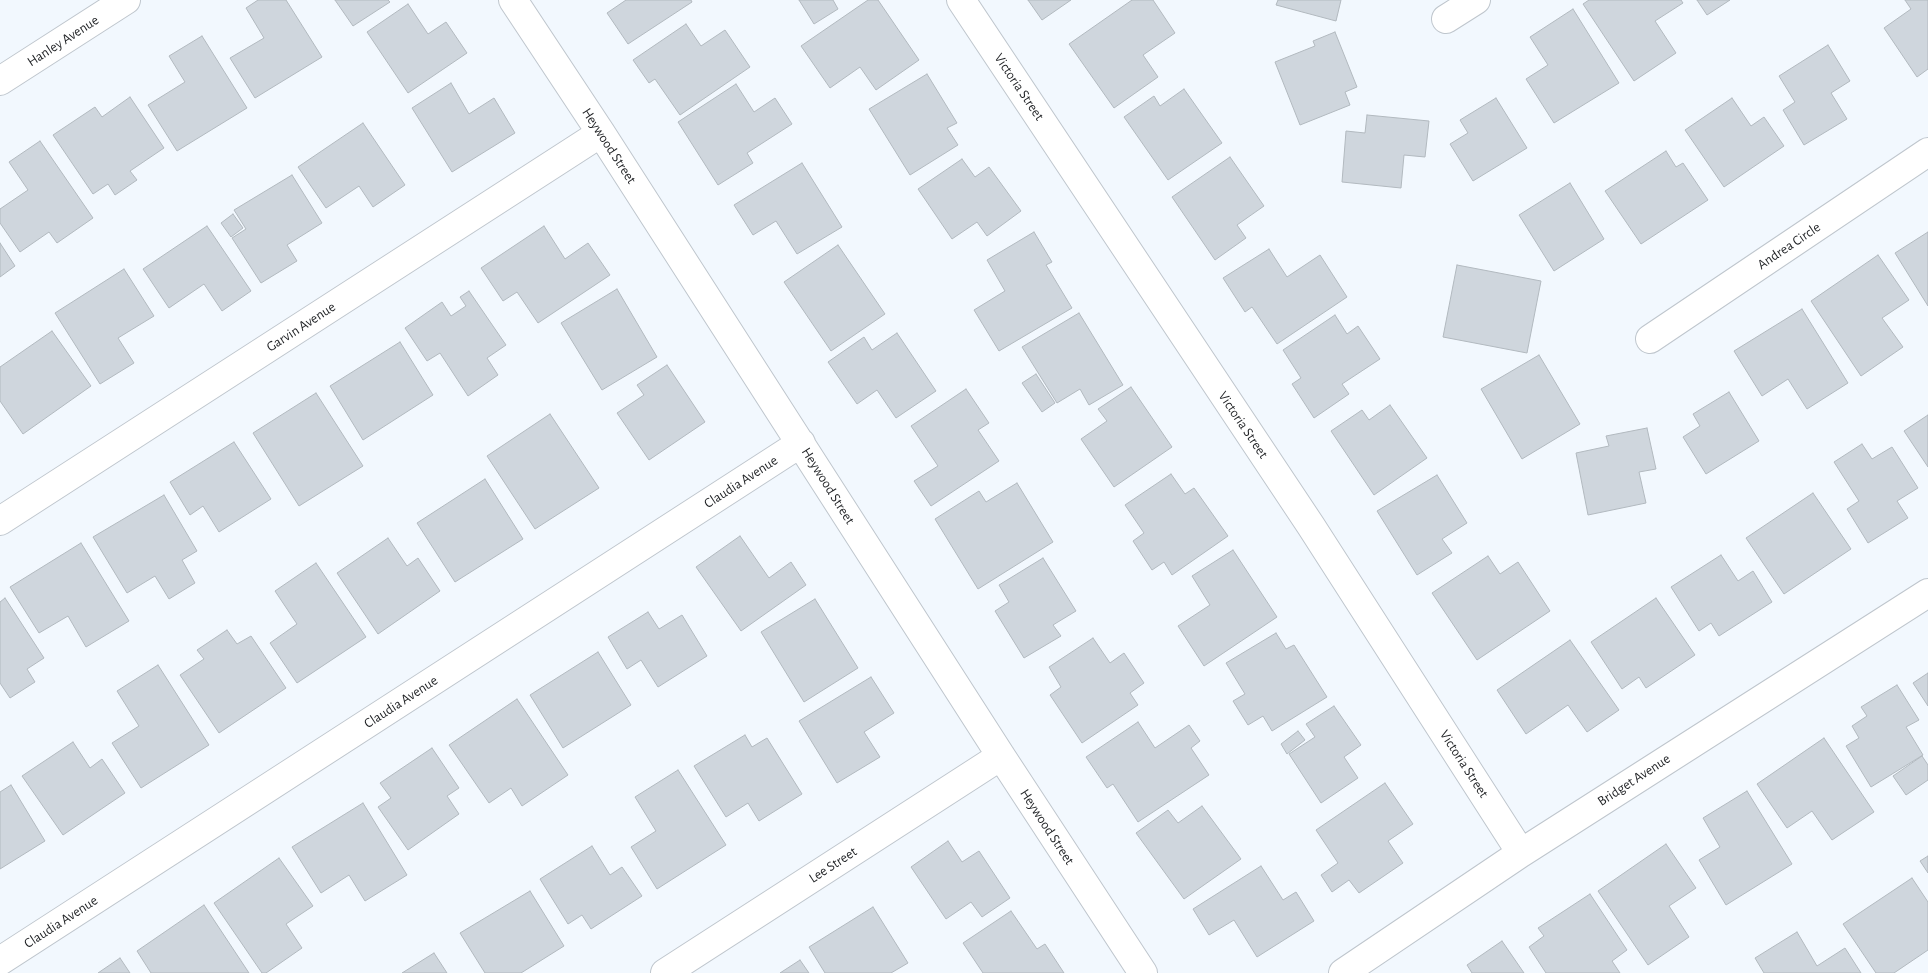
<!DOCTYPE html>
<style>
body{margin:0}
canvas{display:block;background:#f2f8fe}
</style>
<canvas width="1928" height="973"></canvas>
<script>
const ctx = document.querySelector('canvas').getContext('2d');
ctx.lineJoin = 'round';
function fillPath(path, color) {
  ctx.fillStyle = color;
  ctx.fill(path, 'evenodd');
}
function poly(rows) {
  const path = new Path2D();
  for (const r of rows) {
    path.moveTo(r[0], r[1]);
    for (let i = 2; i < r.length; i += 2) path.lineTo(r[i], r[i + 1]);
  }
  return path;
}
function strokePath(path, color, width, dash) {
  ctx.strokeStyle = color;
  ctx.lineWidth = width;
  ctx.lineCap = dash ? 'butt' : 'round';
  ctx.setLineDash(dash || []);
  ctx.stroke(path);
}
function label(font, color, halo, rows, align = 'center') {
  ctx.font = font + ' "Alegreya Sans",sans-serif';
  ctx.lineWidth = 4.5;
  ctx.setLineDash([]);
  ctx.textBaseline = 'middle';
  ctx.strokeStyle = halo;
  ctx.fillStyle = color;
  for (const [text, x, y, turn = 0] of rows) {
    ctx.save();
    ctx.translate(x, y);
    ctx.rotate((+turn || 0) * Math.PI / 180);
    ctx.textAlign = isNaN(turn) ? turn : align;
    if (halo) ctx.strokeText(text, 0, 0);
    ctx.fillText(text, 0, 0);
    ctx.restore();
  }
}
const building = poly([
 [258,0,286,0,322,57,255,98,230,58,264,38,246,8,258,0],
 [335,0,388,0,390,2,353,26,335,0],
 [626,0,691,0,692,2,628,44,607,13,626,0],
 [799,0,833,0,838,9,814,24,799,0],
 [868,0,878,0,919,60,876,90,860,67,830,88,801,46,868,0],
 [1028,0,1071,0,1042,20,1028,0],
 [1132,0,1153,0,1175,33,1143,55,1158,77,1114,108,1069,44,1132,0],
 [1278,0,1341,0,1336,21,1276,5,1278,0],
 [1589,0,1681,0,1683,3,1655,21,1676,53,1634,81,1583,4,1589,0],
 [1697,0,1730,0,1707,15,1697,0],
 [1905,0,1928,0,1928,69,1917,77,1884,28,1911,9,1905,0],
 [408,4,428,34,446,22,467,53,408,93,367,32,408,4],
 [1573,9,1619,83,1554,123,1526,79,1548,65,1530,37,1573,9],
 [686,24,701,46,725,30,750,67,680,115,655,79,649,83,633,60,686,24],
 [1335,32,1357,87,1345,92,1350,105,1300,125,1275,62,1315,46,1313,41,1335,32],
 [202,36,247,108,177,151,148,105,185,82,169,56,202,36],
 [1828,45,1850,81,1831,93,1847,119,1804,145,1783,110,1795,102,1779,76,1828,45],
 [927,74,957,123,947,128,958,145,910,175,869,109,927,74],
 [451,83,469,114,494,98,515,133,452,172,412,108,451,83],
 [736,84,754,112,775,98,792,124,747,153,753,163,718,185,678,122,736,84],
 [1184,89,1222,143,1168,180,1124,117,1154,96,1160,106,1184,89],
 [130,97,164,148,130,171,137,180,115,195,108,184,93,194,53,135,95,107,102,117,130,97],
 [1496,98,1527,148,1473,181,1450,144,1468,133,1460,120,1496,98],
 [1732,98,1751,126,1764,117,1784,146,1724,187,1685,130,1732,98],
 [1367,115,1429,121,1425,157,1404,155,1401,188,1342,182,1346,131,1365,133,1367,115],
 [363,123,405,185,373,207,359,186,326,208,298,167,363,123],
 [40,141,93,218,57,243,49,232,20,252,0,223,0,209,28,190,9,162,40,141],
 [1666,151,1676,167,1683,163,1708,200,1641,244,1605,191,1666,151],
 [1230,157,1264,206,1237,225,1246,238,1215,260,1172,197,1230,157],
 [962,159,975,177,989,167,1021,211,987,236,977,222,952,239,918,189,962,159],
 [802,163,842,227,797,254,776,221,753,235,734,205,802,163],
 [292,175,322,223,287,245,297,261,261,283,232,238,246,229,234,210,292,175],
 [1570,183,1604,239,1554,271,1519,215,1570,183],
 [233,214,243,228,231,237,221,223,233,214],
 [207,226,251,291,222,311,204,284,169,308,143,269,207,226],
 [544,226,565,259,588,243,610,275,538,323,517,292,503,301,481,268,544,226],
 [1034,232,1052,262,1046,265,1072,308,999,351,974,310,1005,291,987,260,1034,232],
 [1928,232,1928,306,1895,253,1928,232],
 [0,243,15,266,0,277,0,243],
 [838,245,885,314,831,351,784,282,838,245],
 [1269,249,1287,277,1320,255,1347,297,1277,344,1252,307,1245,312,1223,278,1269,249],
 [1878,255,1909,300,1882,318,1903,347,1861,376,1811,301,1878,255],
 [1457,265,1541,281,1527,353,1443,337,1457,265],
 [124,269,154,316,118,338,134,363,100,384,55,313,124,269],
 [617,289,657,357,602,390,561,323,617,289],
 [469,291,506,345,487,358,498,375,468,396,440,353,427,361,405,328,442,302,451,316,466,306,460,297,469,291],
 [1802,309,1848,383,1807,409,1788,379,1762,396,1734,351,1802,309],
 [1079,313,1123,385,1089,405,1080,389,1057,403,1022,347,1079,313],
 [1335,315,1347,334,1358,326,1380,359,1342,384,1349,394,1314,418,1292,384,1301,378,1283,350,1335,315],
 [52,331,91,386,23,434,0,401,0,367,52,331],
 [897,333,936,391,896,418,877,390,857,404,828,362,864,337,872,350,897,333],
 [400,342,433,395,363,440,330,386,400,342],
 [1539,355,1580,424,1522,459,1481,389,1539,355],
 [667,365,705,422,649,460,617,413,644,395,637,385,667,365],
 [1036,374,1055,403,1042,412,1022,383,1036,374],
 [1131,387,1172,447,1114,487,1081,439,1107,421,1098,409,1131,387],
 [966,389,989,423,978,430,999,461,931,506,914,481,938,466,911,426,966,389],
 [1729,392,1759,441,1706,474,1683,437,1700,426,1693,414,1729,392],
 [316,393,363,466,299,506,253,433,316,393],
 [1390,405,1427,458,1374,495,1331,431,1362,410,1369,420,1390,405],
 [550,414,599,488,535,529,487,456,550,414],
 [1928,415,1928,467,1904,431,1928,415],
 [1647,428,1656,469,1639,472,1646,503,1588,515,1576,453,1609,446,1606,436,1647,428],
 [234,442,271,499,219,532,203,506,190,515,170,482,234,442],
 [1862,444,1872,459,1892,447,1918,488,1897,501,1908,518,1868,543,1847,509,1859,501,1834,462,1862,444],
 [1171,474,1185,494,1194,488,1228,536,1172,575,1164,562,1152,570,1133,541,1144,533,1125,505,1171,474],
 [1437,475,1467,523,1442,539,1452,553,1417,575,1377,511,1437,475],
 [485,479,523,539,455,582,417,523,485,479],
 [1017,483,1053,542,978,589,935,519,979,491,986,502,1017,483],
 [1813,493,1851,549,1784,594,1746,538,1813,493],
 [164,495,197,551,182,560,195,583,169,599,155,576,127,593,93,537,164,495],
 [740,536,769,578,791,562,806,585,741,631,696,567,740,536],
 [388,538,407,566,418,558,440,591,378,634,337,573,388,538],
 [81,543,129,621,86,647,68,616,39,633,10,587,81,543],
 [1233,550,1277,617,1204,666,1178,626,1210,605,1192,576,1233,550],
 [1721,555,1738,581,1753,571,1772,602,1719,636,1711,623,1699,631,1671,587,1721,555],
 [1488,556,1500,574,1518,562,1550,611,1477,660,1432,593,1488,556],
 [1043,558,1076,611,1053,625,1061,636,1024,658,995,611,1009,602,999,585,1043,558],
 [316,563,366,637,297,683,270,643,297,624,275,591,316,563],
 [5,598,44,658,27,669,35,682,10,698,0,683,0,602,5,598],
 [1656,598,1695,655,1646,688,1639,677,1622,689,1591,642,1656,598],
 [815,599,858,668,804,702,761,632,815,599],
 [648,612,659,629,682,615,707,656,658,687,641,660,627,669,608,637,648,612],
 [227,630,237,644,251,636,286,688,219,733,180,675,204,659,197,650,227,630],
 [1276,633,1286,649,1294,645,1327,697,1272,731,1263,716,1248,725,1233,701,1245,694,1226,663,1276,633],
 [1093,638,1110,663,1124,653,1144,683,1130,693,1138,705,1082,743,1050,695,1061,687,1049,667,1093,638],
 [1570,640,1619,710,1587,732,1568,705,1526,734,1497,690,1570,640],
 [598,652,631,705,563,748,530,695,598,652],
 [158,665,209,745,141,788,112,743,139,726,117,691,158,665],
 [1928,673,1928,706,1913,683,1928,673],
 [871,677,894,713,864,732,880,757,837,783,799,721,871,677],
 [1897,685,1919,720,1906,727,1923,755,1871,787,1846,746,1859,738,1852,726,1867,716,1861,707,1897,685],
 [517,699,568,775,522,806,511,788,489,803,449,745,517,699],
 [1334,706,1361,745,1344,757,1358,778,1321,803,1289,754,1315,737,1306,724,1334,706],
 [1138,722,1155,748,1189,725,1200,741,1191,748,1209,775,1138,822,1113,784,1107,788,1086,757,1138,722],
 [1298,731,1305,740,1287,754,1281,744,1298,731],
 [745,735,752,747,767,738,802,794,759,821,748,803,726,817,694,766,745,735],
 [1824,738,1874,812,1832,840,1812,811,1787,828,1757,784,1824,738],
 [73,742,90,768,102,759,125,793,63,835,22,776,73,742],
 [432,748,459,788,447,796,459,814,408,850,378,807,391,798,380,783,432,748],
 [1922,756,1928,765,1928,780,1906,795,1893,776,1922,756],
 [678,770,726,845,657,889,631,847,656,831,635,797,678,770],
 [1385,783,1413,824,1388,841,1403,863,1359,893,1349,880,1332,892,1321,875,1338,863,1316,830,1385,783],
 [11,785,45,841,0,869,0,792,11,785],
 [1747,791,1792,864,1726,905,1699,860,1720,847,1703,818,1747,791],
 [363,803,407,875,365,901,349,875,321,893,292,847,363,803],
 [1202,806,1241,859,1184,899,1136,833,1168,810,1178,823,1202,806],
 [948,841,962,862,979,851,1010,898,982,917,971,902,946,919,911,867,948,841],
 [1666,844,1696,888,1669,906,1689,937,1648,965,1598,891,1666,844],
 [592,846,610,875,622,867,642,896,591,929,582,915,568,924,540,879,592,846],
 [1928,856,1928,873,1920,861,1928,856],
 [279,858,313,906,286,924,302,948,266,973,262,973,214,903,279,858],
 [1261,866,1283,900,1296,892,1314,921,1257,957,1234,920,1209,935,1193,909,1261,866],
 [1912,878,1928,902,1928,950,1894,973,1876,973,1843,924,1912,878],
 [530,891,564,946,521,973,485,973,460,933,530,891],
 [1590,894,1627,950,1612,961,1620,973,1546,973,1529,947,1544,936,1538,928,1590,894],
 [204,905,249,973,151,973,137,951,204,905],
 [873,907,908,963,891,973,825,973,809,947,873,907],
 [1011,911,1037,949,1045,944,1064,973,983,973,963,943,1011,911],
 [1797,932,1817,966,1845,948,1861,973,1764,973,1755,958,1797,932],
 [1502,941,1524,973,1472,973,1467,965,1502,941],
 [434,953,447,973,402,973,434,953],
 [120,958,130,973,98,973,120,958],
 [800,960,809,973,780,973,800,960]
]);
fillPath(building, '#cfd6dd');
strokePath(building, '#b2b9bf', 1);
const minor = poly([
 [513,0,601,133,1001,756,1143,973],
 [961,0,1311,526,1521,853],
 [1446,19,1476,0],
 [0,81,126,0],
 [1650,339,1928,152],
 [0,521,601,133],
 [0,961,801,443],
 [665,973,1001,756],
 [1343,973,1521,853,1928,593]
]);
strokePath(minor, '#bfc6cd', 30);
strokePath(minor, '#fff', 28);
label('14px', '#1f2124', '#fff', [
 ["Hanley Avenue",63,41,-33],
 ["Victoria Street",1019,87,56],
 ["Heywood Street",609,146,57],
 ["Andrea Circle",1789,246,-34],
 ["Garvin Avenue",301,327,-33],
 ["Victoria Street",1243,425,56],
 ["Claudia Avenue",741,482,-33],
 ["Heywood Street",828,486,58],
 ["Claudia Avenue",401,702,-33],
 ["Victoria Street",1464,764,57],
 ["Bridget Avenue",1634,780,-33],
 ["Heywood Street",1047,827,57],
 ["Lee Street",833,865,-33],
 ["Claudia Avenue",61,922,-33]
]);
</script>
